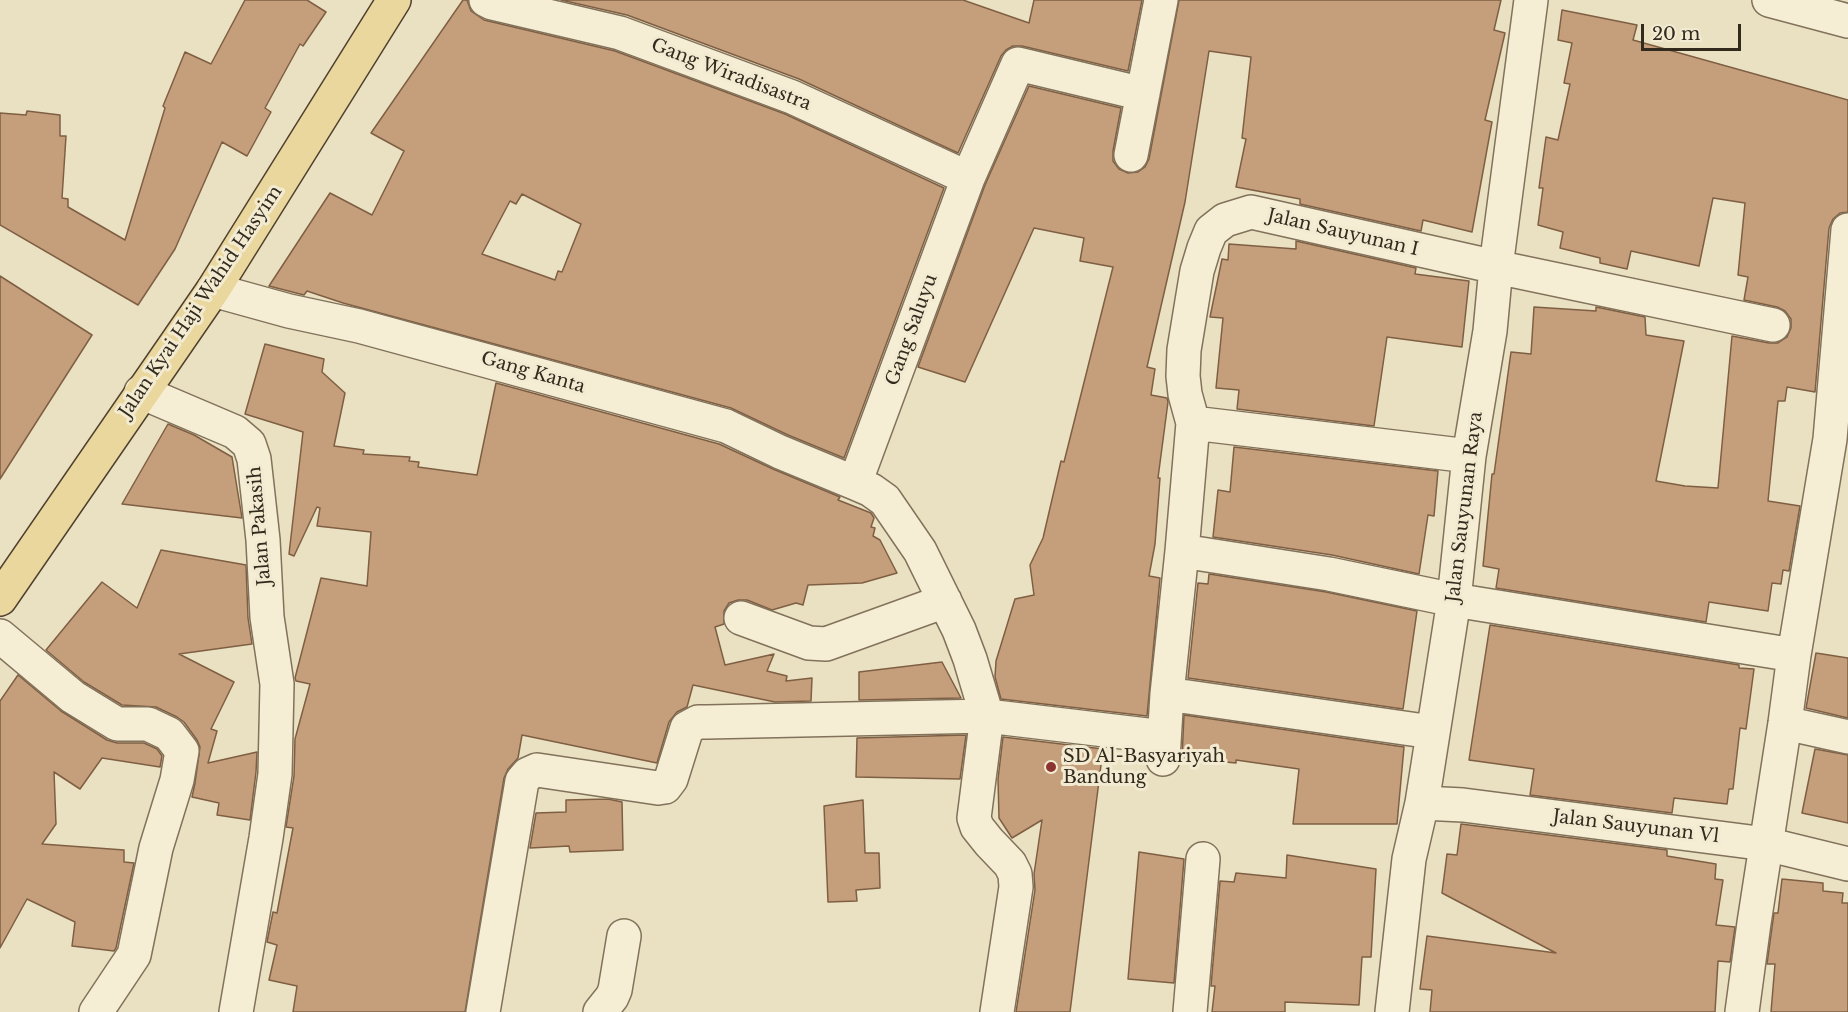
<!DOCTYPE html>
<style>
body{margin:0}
#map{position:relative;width:1848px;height:1012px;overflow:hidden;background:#eae1c2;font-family:"Libre Baskerville",serif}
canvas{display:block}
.scale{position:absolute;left:1641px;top:24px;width:100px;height:27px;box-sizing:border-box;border:3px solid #332a1e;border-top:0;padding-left:8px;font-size:18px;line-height:21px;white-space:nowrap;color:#332a1e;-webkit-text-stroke:4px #f2ebd1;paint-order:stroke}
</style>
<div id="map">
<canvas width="1848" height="1012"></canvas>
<div class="scale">20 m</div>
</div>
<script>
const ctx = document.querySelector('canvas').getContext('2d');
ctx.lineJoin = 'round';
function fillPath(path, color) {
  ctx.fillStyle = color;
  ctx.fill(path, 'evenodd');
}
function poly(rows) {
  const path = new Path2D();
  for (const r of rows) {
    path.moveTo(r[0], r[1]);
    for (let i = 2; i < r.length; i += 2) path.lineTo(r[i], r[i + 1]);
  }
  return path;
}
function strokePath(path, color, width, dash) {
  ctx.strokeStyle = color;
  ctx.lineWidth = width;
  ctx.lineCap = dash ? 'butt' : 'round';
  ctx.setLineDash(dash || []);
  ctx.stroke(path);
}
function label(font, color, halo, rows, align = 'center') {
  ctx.font = font + ' "Libre Baskerville",serif';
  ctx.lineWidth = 6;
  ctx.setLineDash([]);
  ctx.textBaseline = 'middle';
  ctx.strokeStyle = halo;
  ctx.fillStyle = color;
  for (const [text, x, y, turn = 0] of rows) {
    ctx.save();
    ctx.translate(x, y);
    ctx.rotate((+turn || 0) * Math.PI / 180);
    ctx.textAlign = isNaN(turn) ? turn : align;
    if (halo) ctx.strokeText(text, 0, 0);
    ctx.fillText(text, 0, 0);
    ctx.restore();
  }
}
const building = poly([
 [245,0,307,0,326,12,303,46,300,44,265,108,271,112,247,156,222,142,175,249,138,305,0,225,0,113,26,115,27,111,60,115,60,136,66,136,62,198,68,199,68,207,125,240,165,108,163,106,185,52,211,64,245,0],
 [463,0,467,0,471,11,484,20,615,51,785,114,944,188,844,458,788,435,731,408,343,303,307,291,304,295,269,286,330,193,372,215,404,151,371,133,463,0],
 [522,194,581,224,562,272,558,271,555,280,482,254,510,201,516,204,522,194],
 [561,0,963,0,1029,23,1034,0,1142,0,1128,71,1022,46,1013,46,1006,50,1001,56,958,153,799,79,627,15,561,0],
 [1179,0,1501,0,1494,30,1505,33,1485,120,1492,122,1472,232,1423,220,1421,231,1300,204,1300,199,1236,187,1246,139,1242,138,1251,57,1209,51,1185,202,1147,367,1155,369,1151,395,1167,398,1168,402,1158,478,1160,478,1155,544,1149,576,1160,578,1147,716,1001,699,995,677,996,661,1015,599,1034,595,1030,565,1043,538,1061,461,1064,462,1113,267,1080,261,1084,238,1034,228,965,382,918,367,985,185,1029,86,1121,108,1113,151,1113,161,1119,169,1128,173,1138,172,1145,167,1149,159,1179,0],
 [1562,10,1637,25,1633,40,1848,100,1848,212,1840,213,1833,219,1829,228,1815,392,1787,387,1785,401,1778,401,1768,501,1800,506,1789,571,1783,570,1781,584,1772,583,1768,611,1709,602,1706,622,1496,588,1499,569,1483,566,1492,474,1494,474,1511,352,1531,354,1534,307,1596,311,1596,307,1645,317,1646,335,1684,341,1656,481,1685,486,1718,488,1732,336,1769,343,1778,343,1787,337,1791,328,1791,319,1785,311,1777,307,1744,300,1748,277,1738,275,1745,203,1713,198,1699,266,1631,251,1627,269,1600,263,1600,258,1560,248,1563,232,1538,225,1543,188,1539,188,1546,137,1558,140,1570,84,1564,83,1572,43,1558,40,1562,10],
 [1296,241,1416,268,1415,274,1469,281,1462,347,1387,337,1374,426,1237,409,1239,390,1216,388,1223,318,1210,317,1222,259,1228,260,1229,244,1296,249,1296,241],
 [0,276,92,335,0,479,0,276],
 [265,344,324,359,322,372,345,393,334,446,364,450,363,454,410,457,409,461,419,462,418,467,477,475,496,383,719,444,773,469,840,497,838,500,871,513,874,518,871,527,875,528,873,536,880,540,897,573,862,583,808,585,803,605,796,603,772,610,747,600,738,600,729,603,724,611,724,624,715,627,725,665,774,654,767,671,787,676,786,681,812,678,811,701,775,702,693,685,687,707,677,712,669,722,657,763,522,735,518,758,508,769,504,778,465,1012,293,1012,297,986,269,980,277,945,267,942,273,912,277,913,293,828,286,827,294,776,295,739,310,684,296,681,295,678,321,578,367,586,371,532,317,526,320,508,317,507,294,556,289,554,303,432,245,414,265,344],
 [168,424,194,435,232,457,242,518,122,504,168,424],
 [1234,447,1438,471,1434,516,1428,515,1419,574,1332,555,1213,537,1218,490,1230,492,1234,447],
 [161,550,246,565,248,618,252,644,179,654,234,682,211,729,217,731,208,763,257,752,256,772,250,820,217,815,219,803,192,797,195,783,200,747,197,740,184,722,177,717,156,707,122,705,84,682,46,650,102,582,137,608,161,550],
 [1209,574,1326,592,1417,611,1403,709,1188,678,1198,583,1208,584,1209,574],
 [1490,625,1739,665,1739,668,1754,669,1746,729,1740,728,1733,789,1729,789,1727,804,1674,798,1672,813,1530,795,1534,769,1469,760,1490,625],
 [1816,653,1848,658,1848,718,1806,708,1816,653],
 [942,662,961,698,859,700,859,672,942,662],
 [18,675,61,711,107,740,117,743,144,743,157,749,162,756,160,767,102,758,80,789,54,772,56,824,42,844,124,850,124,862,134,863,116,948,114,951,72,946,75,922,27,899,0,948,0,701,18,675],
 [1184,715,1404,747,1397,824,1293,824,1299,769,1236,760,1236,763,1182,758,1184,715],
 [966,735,960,779,856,777,857,738,966,735],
 [1003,737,1103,749,1070,1012,1016,1012,1035,890,1034,874,1042,820,1012,838,999,818,998,779,1003,737],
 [1815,749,1848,755,1848,823,1802,813,1815,749],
 [608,799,622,802,623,850,570,852,569,846,530,848,536,813,566,812,566,800,608,799],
 [863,800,865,853,879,853,880,888,856,890,857,901,828,902,824,806,863,800],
 [1461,824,1667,850,1667,856,1716,864,1715,879,1723,880,1716,925,1735,927,1730,962,1718,961,1715,1012,1430,1012,1432,990,1420,989,1427,936,1556,953,1442,893,1447,854,1457,855,1461,824],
 [1139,852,1184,859,1174,983,1128,979,1139,852],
 [1287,855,1376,869,1371,957,1362,957,1359,1005,1285,1002,1285,1012,1212,1012,1215,986,1211,986,1220,881,1234,882,1236,873,1286,878,1287,855],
 [1782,879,1823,883,1823,891,1843,893,1842,903,1848,903,1848,1012,1771,1012,1775,964,1767,964,1774,913,1778,913,1782,879]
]);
fillPath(building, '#c59f7b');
strokePath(building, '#7f5f43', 1.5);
const minor = poly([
 [486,0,492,3,620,33,792,97,968,178],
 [1131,155,1161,0],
 [213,290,289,311,359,326,726,426,780,452,855,483,871,490,885,500,920,551,959,630,970,659,987,716,974,818,977,827,989,842,1010,864,1015,874,1016,887,997,1012],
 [141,392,235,432,249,444,254,459,263,540,267,617,277,684,275,774,266,838,236,1012],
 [1193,423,1469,456],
 [855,483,968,178,1018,64,1143,94],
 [1182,551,1329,574,1454,600,1794,655],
 [741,618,809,643,826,644,945,601],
 [0,636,73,697,117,724,148,724,169,734,182,751,177,780,156,848,134,955,96,1012],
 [1167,694,1432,732],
 [1785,723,1848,737],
 [1163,759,1167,694,1182,551,1193,423,1185,394,1183,376,1184,350,1197,271,1204,248,1211,231,1225,220,1251,212,1496,267,1773,325],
 [1422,803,1463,805,1766,844,1848,864],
 [483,1012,522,781,528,774,537,770,658,788,665,787,671,779,687,728,698,722,707,722,987,716,1164,737],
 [600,1012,612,997,615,990,624,936],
 [1190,1012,1203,859],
 [1392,1012,1409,859,1422,803,1454,600,1469,456,1490,331,1496,267,1531,0],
 [1742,1012,1754,923,1785,723,1794,655,1830,439,1848,230]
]);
const tertiary = poly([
 [1769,0,1848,21]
]);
const primary = poly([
 [0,599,213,290,394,0]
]);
strokePath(minor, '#82725b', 36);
strokePath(tertiary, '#82725b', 36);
strokePath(primary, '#50412f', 36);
strokePath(minor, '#f5eed5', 33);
strokePath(tertiary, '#f5eed5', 33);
strokePath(primary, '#ead79d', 33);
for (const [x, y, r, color] of [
 [1051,767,6,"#8c3530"]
]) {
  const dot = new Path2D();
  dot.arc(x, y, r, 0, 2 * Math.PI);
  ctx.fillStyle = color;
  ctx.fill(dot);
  strokePath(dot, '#f2ebd1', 2);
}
label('18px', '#332a1e', '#f2ebd1', [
 ["Gang Wiradisastra",731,75,21],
 ["Jalan Sauyunan I",1343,233,13],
 ["Jalan Kyai Haji Wahid Hasyim",201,302,-56],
 ["Gang Saluyu",912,330,-70],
 ["Gang Kanta",533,373,16],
 ["Jalan Sauyunan Raya",1465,507,-83],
 ["Jalan Pakasih",260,526,-95],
 ["Jalan Sauyunan Vl",1636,827,7]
]);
label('18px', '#332a1e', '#f2ebd1', [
 ["SD Al-Basyariyah",1063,757],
 ["Bandung",1063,778]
], 'left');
</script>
